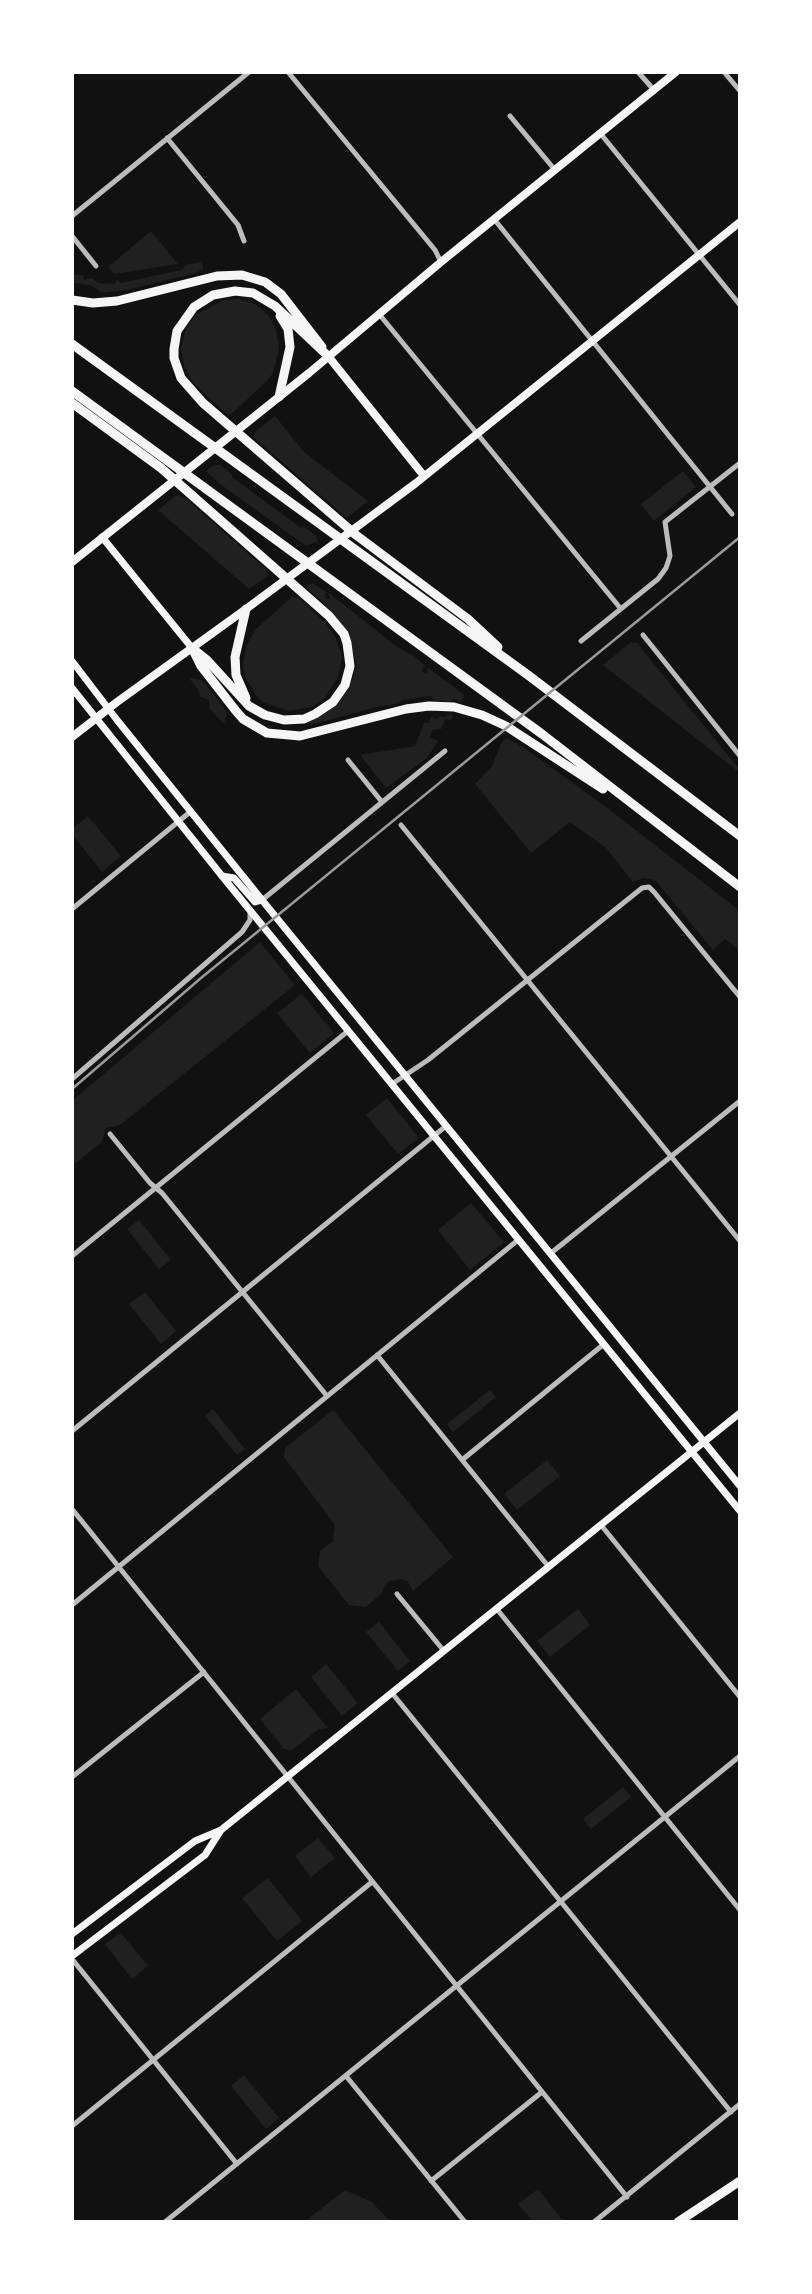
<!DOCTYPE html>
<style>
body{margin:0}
#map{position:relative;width:812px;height:2294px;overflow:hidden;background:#111;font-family:Lato,sans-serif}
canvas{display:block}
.frame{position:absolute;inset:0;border:74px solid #fff;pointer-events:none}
</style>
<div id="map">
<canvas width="812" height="2294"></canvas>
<div class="frame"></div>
</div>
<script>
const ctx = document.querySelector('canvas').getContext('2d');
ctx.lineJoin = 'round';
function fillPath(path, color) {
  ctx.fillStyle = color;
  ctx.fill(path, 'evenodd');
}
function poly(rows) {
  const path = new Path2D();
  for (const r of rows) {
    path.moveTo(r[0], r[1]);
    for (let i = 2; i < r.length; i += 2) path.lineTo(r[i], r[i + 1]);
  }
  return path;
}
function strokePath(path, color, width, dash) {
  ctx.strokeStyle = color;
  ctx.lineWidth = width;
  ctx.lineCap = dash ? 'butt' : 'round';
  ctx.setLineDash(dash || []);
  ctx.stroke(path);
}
fillPath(poly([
 [151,231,178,264,114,274,108,267],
 [200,262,203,265,203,269,196,273,126,290,102,293,90,285,72,283,72,274,83,275,84,280,92,278,98,283,114,284,118,280,121,283,182,270,186,265],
 [239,299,257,305,269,316,276,329,279,349,273,373,266,382,229,416,193,383,184,366,181,348,186,328,195,315,224,300],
 [275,416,304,452,368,501,347,518,253,437,256,431],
 [214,465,220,465,232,474,232,477,301,528,303,526,315,535,318,541,306,546,220,484,206,471],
 [683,471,696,487,654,521,641,504],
 [177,495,184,497,267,570,268,576,249,589,158,510],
 [312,583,328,593,325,594,326,599,330,599,329,593,396,646,414,656,426,666,423,667,422,672,427,673,428,668,453,686,464,695,462,702,453,699,450,702,435,700,430,696,403,700,400,701,401,703,376,707,311,725,310,721,327,712,348,690,353,679,355,668,357,668,350,638,346,629,320,599,305,587],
 [293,596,300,598,329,627,336,638,342,657,338,677,326,697,312,707,288,711,263,702,257,697,245,677,243,664,246,646,256,629],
 [631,642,637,643,740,770,740,773,603,665],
 [188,677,201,680,206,684,227,712,224,724,209,708,209,700,201,697,197,688],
 [450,714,453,716,451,720,446,719,441,729,432,730,430,738,438,741,427,758,386,788,360,755,415,746,424,723,429,723,431,717,437,719,440,716,444,717],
 [506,738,523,747,606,807,740,911,740,951,725,939,713,950,655,880,643,878,633,882,606,848,570,822,531,853,475,784,492,766,501,744],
 [88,816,121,856,102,872,72,834,72,829],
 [260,942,295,985,120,1125,106,1128,102,1142,72,1166,72,1101],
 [302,994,334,1033,310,1053,277,1013],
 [387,1098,419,1138,398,1154,366,1115],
 [471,1203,504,1242,470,1270,438,1230],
 [139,1220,171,1260,159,1269,127,1229],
 [145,1292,176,1331,161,1344,129,1304],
 [490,1390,496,1397,453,1432,447,1424],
 [213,1409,245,1449,237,1455,205,1416],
 [333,1410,453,1557,413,1591,408,1582,402,1579,389,1581,384,1586,382,1593,366,1607,349,1605,318,1566,320,1551,333,1541,335,1525,284,1457,285,1448],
 [547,1460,560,1476,517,1510,504,1494],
 [578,1609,590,1625,550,1657,537,1641],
 [379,1622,410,1661,398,1671,366,1632],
 [326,1664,358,1703,342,1716,311,1677],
 [296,1689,328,1728,319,1729,292,1750,284,1749,260,1719],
 [623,1787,631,1797,591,1829,583,1819],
 [318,1838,335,1858,311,1877,295,1856],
 [268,1878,302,1921,277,1941,242,1898],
 [121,1933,148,1966,132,1979,105,1944],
 [244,2075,279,2118,266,2129,231,2086],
 [538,2189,564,2222,533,2222,518,2204],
 [345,2190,372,2202,391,2222,304,2222]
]), '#202020');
strokePath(poly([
 [288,72,435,250,441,262],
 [638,72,654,90],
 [724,72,740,91],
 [510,116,555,170],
 [600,133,740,305],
 [167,138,238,225,244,241],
 [72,216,249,72],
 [494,219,732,514],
 [72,236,96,266],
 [379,314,621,609],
 [643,635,740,756],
 [581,641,658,579,666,568,670,556,665,522,740,463],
 [348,760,382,802],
 [401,825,740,1241],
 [262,900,445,751],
 [72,909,190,812],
 [72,1079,242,932,250,920,250,910],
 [392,1084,428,1060,642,888,649,887,654,892,740,997],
 [110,1134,150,1183,162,1193,327,1396],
 [551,1253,740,1101],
 [72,1256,348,1031],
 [377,1355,548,1566],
 [72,1431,446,1126],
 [462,1460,604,1344],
 [72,1509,627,2197],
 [601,1525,740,1697],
 [397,1594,444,1651],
 [72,1605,518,1240],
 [496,1608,740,1910],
 [392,1693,731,2112],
 [72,1777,204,1672],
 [72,1959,237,2164],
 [346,2076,465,2222],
 [72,2126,372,1882],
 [431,2181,542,2092],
 [165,2222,740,1756],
 [594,2222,740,2104]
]), '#bcbcbc', 5);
strokePath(poly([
 [102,537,192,648],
 [72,661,117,720,262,900,740,1486],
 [72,688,222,876,740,1511],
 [222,876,234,878,255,902,262,900],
 [72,1934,195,1841,221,1830,740,1413],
 [72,1956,205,1855,221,1830]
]), '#f5f5f5', 7);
strokePath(poly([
 [328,356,424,476],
 [72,562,309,373,441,262,676,72],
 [72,737,117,702,246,609,416,483,740,222]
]), '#f5f5f5', 8);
strokePath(poly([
 [72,300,93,303,117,301,217,276,242,275,265,282,281,294,322,347],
 [72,344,528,675,740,836],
 [328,356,275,306,253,293,235,291,213,295,194,307,177,331,174,349,174,358,181,378,203,403,356,535,468,619,498,647],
 [72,391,542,734,740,887],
 [279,397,290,347,288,329,280,316],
 [72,403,161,468,329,616,344,634,347,643,350,666,345,685,333,702,315,714,304,719,284,720,265,715,249,706,207,660,192,648],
 [193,650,201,666,236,711,243,719,267,733,300,736,406,709,429,706,454,707,482,715,506,726,603,789],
 [246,698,236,675,235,657,246,609],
 [678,2222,740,2181]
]), '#f5f5f5', 9);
strokePath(poly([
 [72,1089,201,978,740,537]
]), '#9a9a9a', 2.5);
</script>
